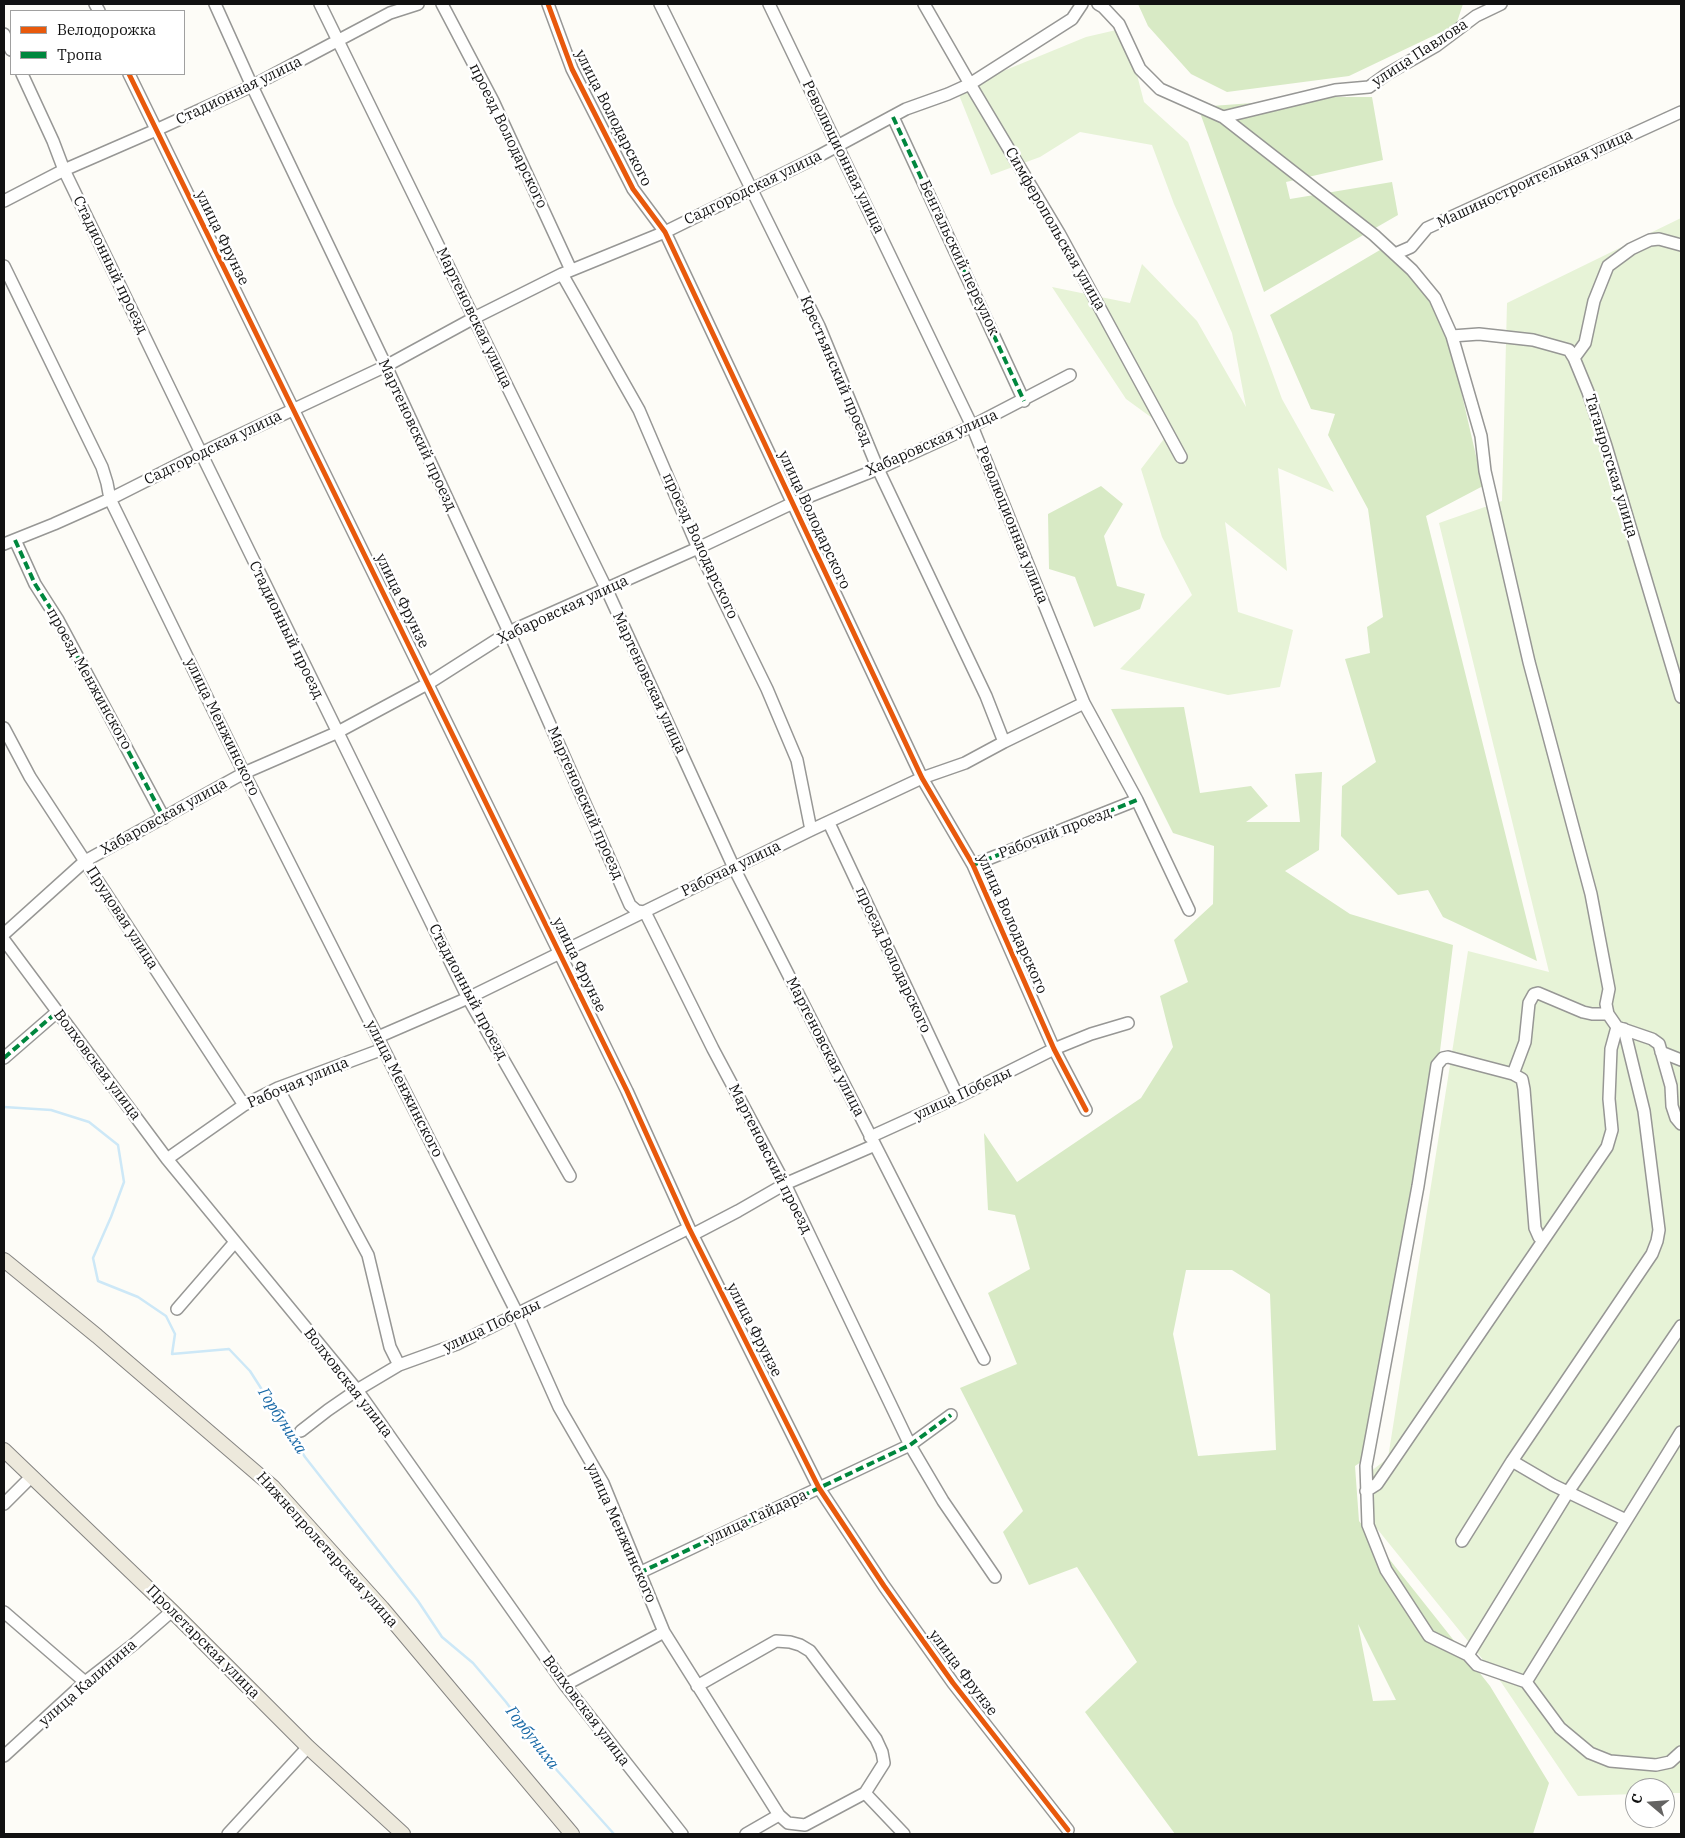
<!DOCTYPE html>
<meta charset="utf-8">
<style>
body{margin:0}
#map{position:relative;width:1685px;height:1838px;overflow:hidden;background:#fdfcf7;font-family:"IBM Plex Serif",serif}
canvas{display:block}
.frame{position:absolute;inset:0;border:5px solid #111;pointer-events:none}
.legend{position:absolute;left:10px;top:10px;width:175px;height:65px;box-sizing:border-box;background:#fff;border:1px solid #a0a0a0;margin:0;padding:6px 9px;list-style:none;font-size:15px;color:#111}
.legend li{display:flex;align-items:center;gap:10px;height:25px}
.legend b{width:25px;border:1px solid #a0a0a0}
.north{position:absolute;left:1625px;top:1778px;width:50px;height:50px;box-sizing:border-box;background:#fff;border:1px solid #a0a0a0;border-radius:50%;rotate:288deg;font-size:14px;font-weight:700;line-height:20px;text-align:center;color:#111}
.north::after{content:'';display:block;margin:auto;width:18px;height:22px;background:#646362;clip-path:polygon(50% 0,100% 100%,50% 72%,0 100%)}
</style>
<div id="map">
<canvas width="1685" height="1838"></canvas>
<div class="frame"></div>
<ul class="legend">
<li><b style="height:6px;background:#e8590c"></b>Велодорожка</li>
<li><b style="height:6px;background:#00873e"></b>Тропа</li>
</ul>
<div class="north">С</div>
</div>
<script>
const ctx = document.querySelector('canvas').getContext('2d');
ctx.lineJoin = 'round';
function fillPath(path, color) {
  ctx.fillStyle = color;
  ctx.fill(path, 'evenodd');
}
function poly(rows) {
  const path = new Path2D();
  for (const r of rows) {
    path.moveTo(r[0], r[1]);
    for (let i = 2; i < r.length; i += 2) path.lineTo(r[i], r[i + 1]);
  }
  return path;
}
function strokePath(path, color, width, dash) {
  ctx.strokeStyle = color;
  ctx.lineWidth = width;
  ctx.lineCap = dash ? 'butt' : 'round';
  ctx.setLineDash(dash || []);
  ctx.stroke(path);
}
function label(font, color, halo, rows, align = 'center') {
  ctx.font = font + ' "IBM Plex Serif",serif';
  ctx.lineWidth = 5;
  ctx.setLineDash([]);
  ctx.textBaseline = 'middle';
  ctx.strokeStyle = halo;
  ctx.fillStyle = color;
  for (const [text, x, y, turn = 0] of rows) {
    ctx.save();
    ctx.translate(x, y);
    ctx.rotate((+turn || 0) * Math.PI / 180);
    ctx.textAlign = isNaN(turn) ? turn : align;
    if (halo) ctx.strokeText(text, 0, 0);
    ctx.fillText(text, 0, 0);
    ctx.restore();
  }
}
fillPath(poly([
 [1125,28,1144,102,1188,142,1282,399,1334,492,1278,468,1287,571,1225,522,1238,612,1293,630,1280,687,1228,695,1120,669,1192,595,1162,537,1141,469,1170,431,1126,399,1052,287,1130,303,1142,264,1197,321,1246,407,1232,333,1174,204,1152,145,1080,132,1040,157,991,175,957,90,1086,37],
 [1681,218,1681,1793,1665,1793,1665,1788,1635,1788,1635,1794,1578,1796,1501,1682,1370,1520,1366,1475,1388,1458,1468,951,1549,972,1439,523,1502,501,1507,303]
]), '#e7f3d7');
fillPath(poly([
 [1138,4,1463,4,1456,25,1349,76,1227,92,1191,74,1148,26],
 [1334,97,1372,97,1383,160,1286,182,1290,199,1392,182,1398,215,1264,292,1198,107],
 [1385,247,1443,313,1483,486,1426,516,1537,961,1443,917,1428,890,1398,895,1341,836,1342,786,1376,762,1345,659,1370,653,1367,627,1383,617,1368,509,1328,435,1335,414,1311,409,1270,315],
 [1101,486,1123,504,1104,536,1117,586,1145,594,1140,609,1094,627,1075,577,1049,569,1048,514],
 [1184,707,1200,793,1251,786,1268,806,1246,822,1300,822,1295,774,1322,772,1319,850,1285,871,1350,914,1453,945,1426,1165,1373,1454,1355,1466,1359,1521,1490,1686,1549,1783,1533,1834,1175,1834,1085,1712,1137,1662,1077,1567,1029,1585,1003,1532,1023,1511,960,1388,1017,1364,988,1293,1030,1269,1015,1215,988,1210,984,1133,1017,1182,1141,1098,1173,1047,1160,996,1188,982,1174,940,1213,904,1214,846,1173,833,1111,709],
 [1186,1270,1232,1270,1270,1294,1276,1450,1198,1456,1173,1334],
 [1358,1624,1396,1700,1373,1701]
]), '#d8eac5');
strokePath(poly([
 [4,1107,51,1110,89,1122,118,1145,124,1182,111,1217,93,1258,98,1281,138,1297,166,1316,175,1334,172,1354,229,1349,250,1371,305,1457,418,1601,442,1637,473,1663,506,1702,554,1767,614,1834]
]), '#cde8f7', 2.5);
const minor = poly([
 [95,4,99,11],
 [215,4,252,86,386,366,509,632,630,905,637,911,645,912,713,1049,785,1184,910,1445,943,1501,995,1577],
 [320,4,606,588,734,868,984,1359],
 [442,4,493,101,571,270],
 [548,4,572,69,633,189,665,232,922,778,973,865,1054,1049,1086,1110],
 [660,4,819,326,878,469,986,696,1004,742],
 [769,4,972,426,1084,703,1137,800,1189,910],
 [924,4,970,84,1059,233,1181,457],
 [1098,4,1103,7,1119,24,1140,69,1160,89,1223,117,1335,90,1369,87,1387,74,1436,46,1476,16,1501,4],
 [4,34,11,50],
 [22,74,53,141,64,170,201,453,468,998,570,1176],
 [129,74,627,1091,689,1228,819,1488,884,1586,953,1683,1068,1830],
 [893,117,1024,401],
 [1223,117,1374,235,1412,270,1435,298,1452,336,1481,436,1485,471,1529,662,1591,894,1609,989,1606,1004,1608,1014,1617,1027,1652,1039,1659,1044,1671,1086,1672,1106,1676,1118,1681,1124],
 [4,201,64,170,156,130,252,86,390,13,418,4],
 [1395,254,1411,247,1427,228,1681,112],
 [4,266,102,467,107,483,110,499,244,773,518,1315,559,1407,603,1483,664,1632,779,1815,788,1823,805,1825,865,1793],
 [562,274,639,410,698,548,767,689,797,760,811,830],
 [1452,336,1479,334,1533,340,1569,350,1574,358,1588,392,1606,446,1681,697],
 [1574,358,1585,343,1594,301,1608,266,1631,249,1650,240,1659,239,1681,245],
 [15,540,35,584,58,620,164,818],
 [4,544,54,524,110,499,201,453,386,366,474,318,562,274,665,232,815,158,906,109,948,94,970,84,1072,19,1082,4],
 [4,728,30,777,244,1105],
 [829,823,958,1097],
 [973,865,1137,800],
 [4,934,85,861,244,773,336,733,429,683,509,632,698,548,793,503,878,469,972,426,1070,375],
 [4,940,167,1159,357,1390,565,1685,682,1834],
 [378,1037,468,998,811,830,922,778,965,763,1004,742,1084,703],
 [1661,1052,1681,1060],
 [4,1058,57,1012],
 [1513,1074,1525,1042,1529,1003,1534,994,1538,993,1583,1012,1592,1014,1608,1014],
 [278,1088,368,1255,390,1347,399,1365],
 [870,1137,958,1097,1054,1049,1091,1034,1128,1023],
 [167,1159,244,1105,278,1088,383,1049],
 [692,1235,738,1211,785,1184,875,1145],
 [1543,1240,1539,1237,1535,1228,1524,1089,1522,1079,1513,1074,1448,1057,1443,1058,1437,1065,1418,1186,1366,1466,1368,1525,1386,1570,1429,1636,1468,1655,1477,1665,1526,1682,1560,1728,1590,1753,1610,1761,1656,1765,1670,1762,1681,1752],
 [177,1309,235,1242],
 [301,1431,328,1410,357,1390,399,1365,457,1344,689,1228],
 [1512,1461,1553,1485,1626,1520],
 [1366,1491,1377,1484,1607,1147,1612,1130,1609,1099,1611,1049,1617,1027],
 [4,1504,32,1476],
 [1462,1541,1512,1461,1652,1254,1657,1241,1659,1230,1644,1111,1624,1029],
 [639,1573,910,1445,951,1415],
 [4,1612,85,1682],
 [1468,1655,1568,1492,1681,1326],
 [1526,1682,1681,1432],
 [565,1685,664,1632],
 [697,1686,776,1641,790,1642,800,1645,810,1651,876,1739,882,1752,884,1763,865,1793,904,1834],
 [4,1756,85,1682,134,1644,172,1611],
 [228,1834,308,1747],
 [746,1834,779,1815]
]);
const major = poly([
 [4,1260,97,1336,273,1487,382,1608,572,1834],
 [4,1450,172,1611,308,1747,403,1834]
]);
strokePath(minor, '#979795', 14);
strokePath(major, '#858482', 16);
strokePath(minor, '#fffffe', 11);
strokePath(major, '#ede9dc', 14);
strokePath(poly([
 [893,117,1024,401],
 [15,540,35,584,58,620,164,818],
 [973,865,1137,800],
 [4,1058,57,1012],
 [639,1573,910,1445,951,1415]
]), '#00873e', 4, [8, 4]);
strokePath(poly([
 [548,4,572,69,633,189,665,232,922,778,973,865,1054,1049,1086,1110],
 [129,74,627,1091,689,1228,819,1488,884,1586,953,1683,1068,1830]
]), '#e8590c', 5);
label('15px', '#111', '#fff', [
 ["улица Павлова",1420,53,-33],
 ["Стадионная улица",239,91,-26],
 ["улица Володарского",613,118,63],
 ["проезд Володарского",508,136,64],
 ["Революционная улица",843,157,64],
 ["Машиностроительная улица",1535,179,-25],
 ["Садгородская улица",753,188,-26],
 ["Симферопольская улица",1055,229,60],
 ["улица Фрунзе",222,238,64],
 ["Бенгальский переулок",959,258,65],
 ["Стадионный проезд",110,265,64],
 ["Мартеновская улица",474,318,64],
 ["Крестьянский проезд",836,371,67],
 ["Мартеновский проезд",417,435,65],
 ["Хабаровская улица",932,443,-24],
 ["Садгородская улица",213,448,-26],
 ["Таганрогская улица",1611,466,73],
 ["улица Володарского",814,520,65],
 ["Революционная улица",1012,525,68],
 ["проезд Володарского",700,546,65],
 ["улица Фрунзе",402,601,64],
 ["Хабаровская улица",563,610,-25],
 ["Стадионный проезд",286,630,64],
 ["проезд Менжинского",89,679,61],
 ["Мартеновская улица",649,683,65],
 ["улица Менжинского",222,727,64],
 ["Мартеновский проезд",585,803,66],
 ["Хабаровская улица",164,817,-29],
 ["Рабочий проезд",1055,833,-21],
 ["Рабочая улица",731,869,-26],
 ["Прудовая улица",122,918,57],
 ["улица Володарского",1012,924,66],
 ["проезд Володарского",893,960,65],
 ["улица Фрунзе",579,965,64],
 ["Стадионный проезд",468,992,62],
 ["Мартеновская улица",825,1047,63],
 ["Волховская улица",97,1065,53],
 ["Рабочая улица",298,1083,-23],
 ["улица Менжинского",404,1089,63],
 ["улица Победы",963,1094,-25],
 ["Мартеновский проезд",770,1159,63],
 ["улица Победы",492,1326,-25],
 ["улица Фрунзе",754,1330,63],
 ["Волховская улица",348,1383,52],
 ["улица Гайдара",757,1517,-25],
 ["улица Менжинского",621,1533,66],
 ["Нижнепролетарская улица",327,1550,48],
 ["Пролетарская улица",203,1642,45],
 ["улица Фрунзе",963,1673,53],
 ["улица Калинина",88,1683,-41],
 ["Волховская улица",586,1711,53]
]);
label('italic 16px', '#1768a6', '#fff', [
 ["Горбуниха",282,1421,57],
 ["Горбуниха",532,1738,52]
]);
</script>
